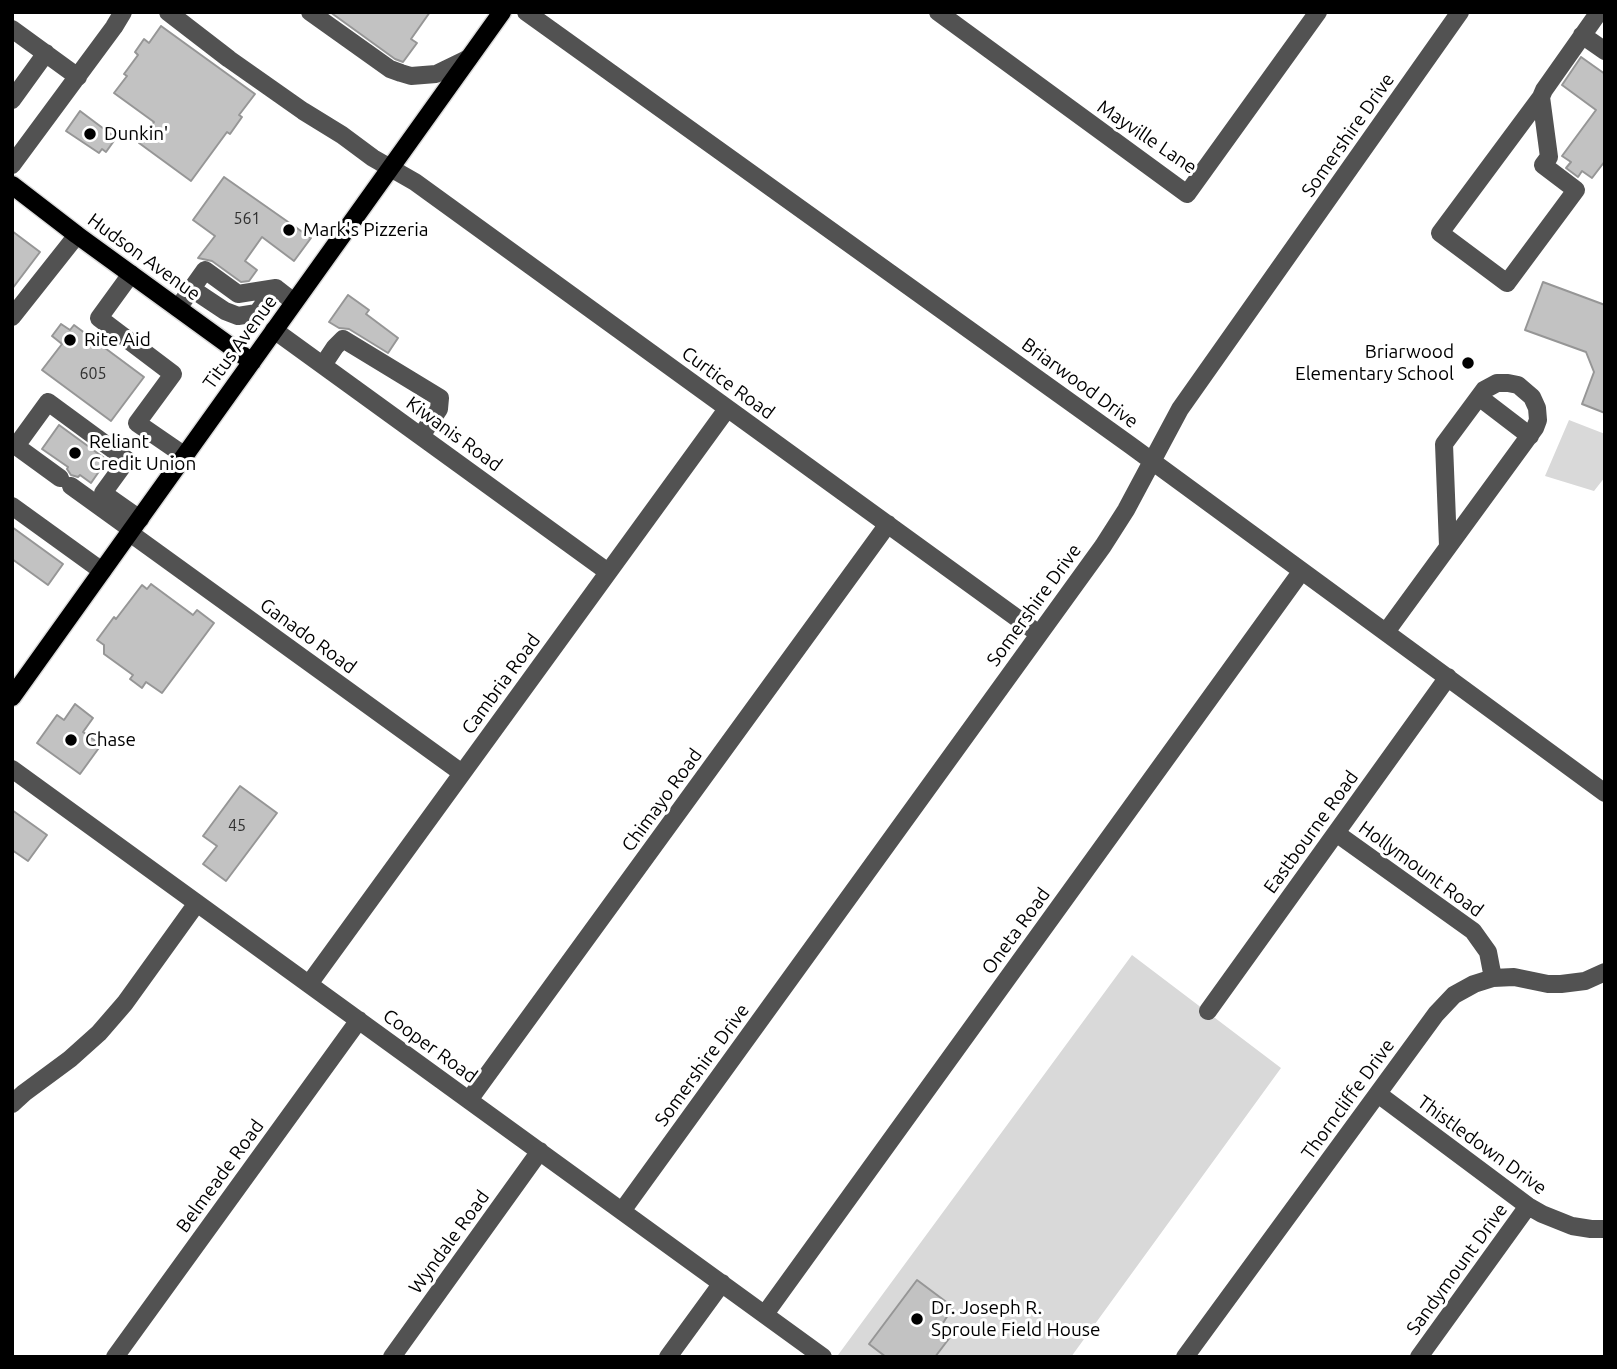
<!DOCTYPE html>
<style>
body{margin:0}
#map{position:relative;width:1617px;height:1369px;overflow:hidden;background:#fff;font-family:Ubuntu,sans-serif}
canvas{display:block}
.frame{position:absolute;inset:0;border:14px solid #000;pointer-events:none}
</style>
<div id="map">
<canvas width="1617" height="1369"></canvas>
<div class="frame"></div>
</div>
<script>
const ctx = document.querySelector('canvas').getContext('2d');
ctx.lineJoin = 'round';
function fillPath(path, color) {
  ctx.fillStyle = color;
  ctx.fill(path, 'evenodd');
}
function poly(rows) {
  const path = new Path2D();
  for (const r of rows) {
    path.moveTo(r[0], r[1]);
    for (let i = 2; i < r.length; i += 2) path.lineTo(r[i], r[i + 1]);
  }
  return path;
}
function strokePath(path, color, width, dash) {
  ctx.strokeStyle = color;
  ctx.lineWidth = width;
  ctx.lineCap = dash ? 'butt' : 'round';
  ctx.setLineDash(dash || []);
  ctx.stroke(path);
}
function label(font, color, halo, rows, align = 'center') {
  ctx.font = font + ' Ubuntu,sans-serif';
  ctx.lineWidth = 6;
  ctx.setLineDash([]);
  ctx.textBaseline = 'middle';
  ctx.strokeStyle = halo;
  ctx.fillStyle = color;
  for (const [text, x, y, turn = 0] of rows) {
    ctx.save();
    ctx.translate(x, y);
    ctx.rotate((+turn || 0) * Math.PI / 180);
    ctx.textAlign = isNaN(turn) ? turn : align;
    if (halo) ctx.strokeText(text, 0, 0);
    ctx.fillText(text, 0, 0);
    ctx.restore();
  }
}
fillPath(poly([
 [1569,420,1605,434,1605,477,1594,491,1545,476],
 [1132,955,1281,1068,1071,1357,841,1357,838,1355]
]), '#d9d9d9');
const building = poly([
 [330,12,430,12,411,39,417,43,403,62,395,59,330,12],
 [161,26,255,94,239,115,242,117,230,134,227,132,191,181,139,143,154,122,114,93,127,76,124,74,138,55,135,52,144,39,149,43,161,26],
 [1581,57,1605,74,1605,161,1592,178,1582,171,1578,177,1566,168,1571,162,1562,156,1596,110,1562,85,1581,57],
 [80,111,116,138,106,152,102,149,99,153,66,131,80,111],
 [224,177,311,238,294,261,262,237,245,261,257,270,249,281,241,282,212,261,198,258,215,236,193,220,224,177],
 [12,231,40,252,12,289,12,231],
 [1543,282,1605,305,1605,413,1582,404,1594,372,1586,352,1525,330,1543,282],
 [348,295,369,310,366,314,398,338,388,353,349,329,339,328,329,322,348,295],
 [61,324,70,330,74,325,144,377,111,421,42,370,62,344,52,336,61,324],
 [59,425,107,460,91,483,80,475,78,477,71,475,67,469,68,467,42,449,59,425],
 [12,527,63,564,48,585,12,559,12,527],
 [151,584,193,615,197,610,214,623,162,693,146,682,142,688,130,679,133,675,104,654,104,645,97,640,114,617,116,619,142,585,147,589,151,584],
 [75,704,93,718,83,732,101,745,80,774,37,743,57,715,64,720,75,704],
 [240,786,277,813,226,881,203,864,217,846,203,836,240,786],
 [12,810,47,835,28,861,12,850,12,810],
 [917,1280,953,1307,943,1323,954,1332,935,1357,886,1357,869,1344,917,1280]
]);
fillPath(building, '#c2c2c2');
strokePath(building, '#969696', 2);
const major = poly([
 [12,185,77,235,252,362],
 [12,697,502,12]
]);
strokePath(major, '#dbdbdb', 21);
strokePath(poly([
 [168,12,229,59,303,111,342,135,373,158,415,182,1039,634],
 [310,12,390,69,401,73,411,76,436,74,469,58],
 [526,12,1130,445,1605,793],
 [938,12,1187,194,1318,12],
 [12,29,78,77],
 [1582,35,1605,51],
 [1541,97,1440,233,1507,283,1576,190,1543,165,1549,157,1541,97,1544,90,1599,12],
 [12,100,46,53],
 [12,165,114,27,123,12],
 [131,274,99,318,173,374,137,423,185,456],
 [192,289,225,311,238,316,257,313,276,288],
 [178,308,205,270,238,294,276,288,294,302],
 [12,317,77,235],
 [274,330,608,572],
 [323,365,335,347,343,339,440,398,439,409,421,436],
 [1479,397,1530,436],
 [60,478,16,446,48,402,127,460,103,493,140,519],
 [71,486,132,530],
 [12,506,102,571],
 [130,533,462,773],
 [1386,632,1535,428,1538,420,1537,408,1532,397,1518,385,1508,383,1497,383,1484,390,1444,444,1448,546],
 [12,769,823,1357],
 [1336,833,1473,931,1488,952,1493,978],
 [309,984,727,409],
 [1208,1011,1448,677],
 [1378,1094,1528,1206,1542,1214,1572,1226,1591,1229,1605,1229],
 [469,1100,888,524],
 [12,1104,24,1093,70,1059,99,1033,125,1003,197,903],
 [622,1211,1103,546,1126,510,1180,409,1460,12],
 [765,1314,1301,572],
 [115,1357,359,1020],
 [392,1357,540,1151],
 [668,1357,722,1283],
 [1185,1357,1436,1014,1454,995,1474,984,1493,978,1514,977,1548,984,1561,984,1585,981,1605,972],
 [1419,1357,1528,1206]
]), '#525252', 18);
strokePath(major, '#000', 18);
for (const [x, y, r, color] of [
 [90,134,7,"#000"],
 [289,230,7,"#000"],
 [70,340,7,"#000"],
 [1468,363,7,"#000"],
 [75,453,7,"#000"],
 [71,740,7,"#000"],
 [917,1319,7,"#000"]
]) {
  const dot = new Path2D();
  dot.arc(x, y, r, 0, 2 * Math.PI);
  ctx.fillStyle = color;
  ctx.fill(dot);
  strokePath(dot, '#fff', 2.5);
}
label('16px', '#303030', null, [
 ["561",247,219],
 ["605",93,374],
 ["45",237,826]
]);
label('19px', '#000', '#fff', [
 ["Dunkin'",104,134],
 ["Mark's Pizzeria",303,230],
 ["Rite Aid",84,340],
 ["Briarwood",1454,352,"right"],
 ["Elementary School",1454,374,"right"],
 ["Reliant",89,442],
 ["Credit Union",89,464],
 ["Chase",85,740],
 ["Dr. Joseph R.",931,1308],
 ["Sproule Field House",931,1330]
], 'left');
label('19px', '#000', '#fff', [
 ["Somershire Drive",1348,135,-55],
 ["Mayville Lane",1147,137,34],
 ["Hudson Avenue",144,257,36],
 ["Titus Avenue",240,342,-54],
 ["Curtice Road",728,383,36],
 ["Briarwood Drive",1080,383,36],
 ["Kiwanis Road",454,434,36],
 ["Somershire Drive",1034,605,-54],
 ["Ganado Road",308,636,36],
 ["Cambria Road",501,684,-54],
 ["Chimayo Road",662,800,-54],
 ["Eastbourne Road",1311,832,-54],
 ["Hollymount Road",1421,869,36],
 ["Oneta Road",1016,931,-54],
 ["Cooper Road",430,1046,36],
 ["Somershire Drive",702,1065,-54],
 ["Thorncliffe Drive",1348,1099,-54],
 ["Thistledown Drive",1482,1145,36],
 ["Belmeade Road",220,1176,-54],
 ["Wyndale Road",449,1242,-54],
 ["Sandymount Drive",1457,1269,-54]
]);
</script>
